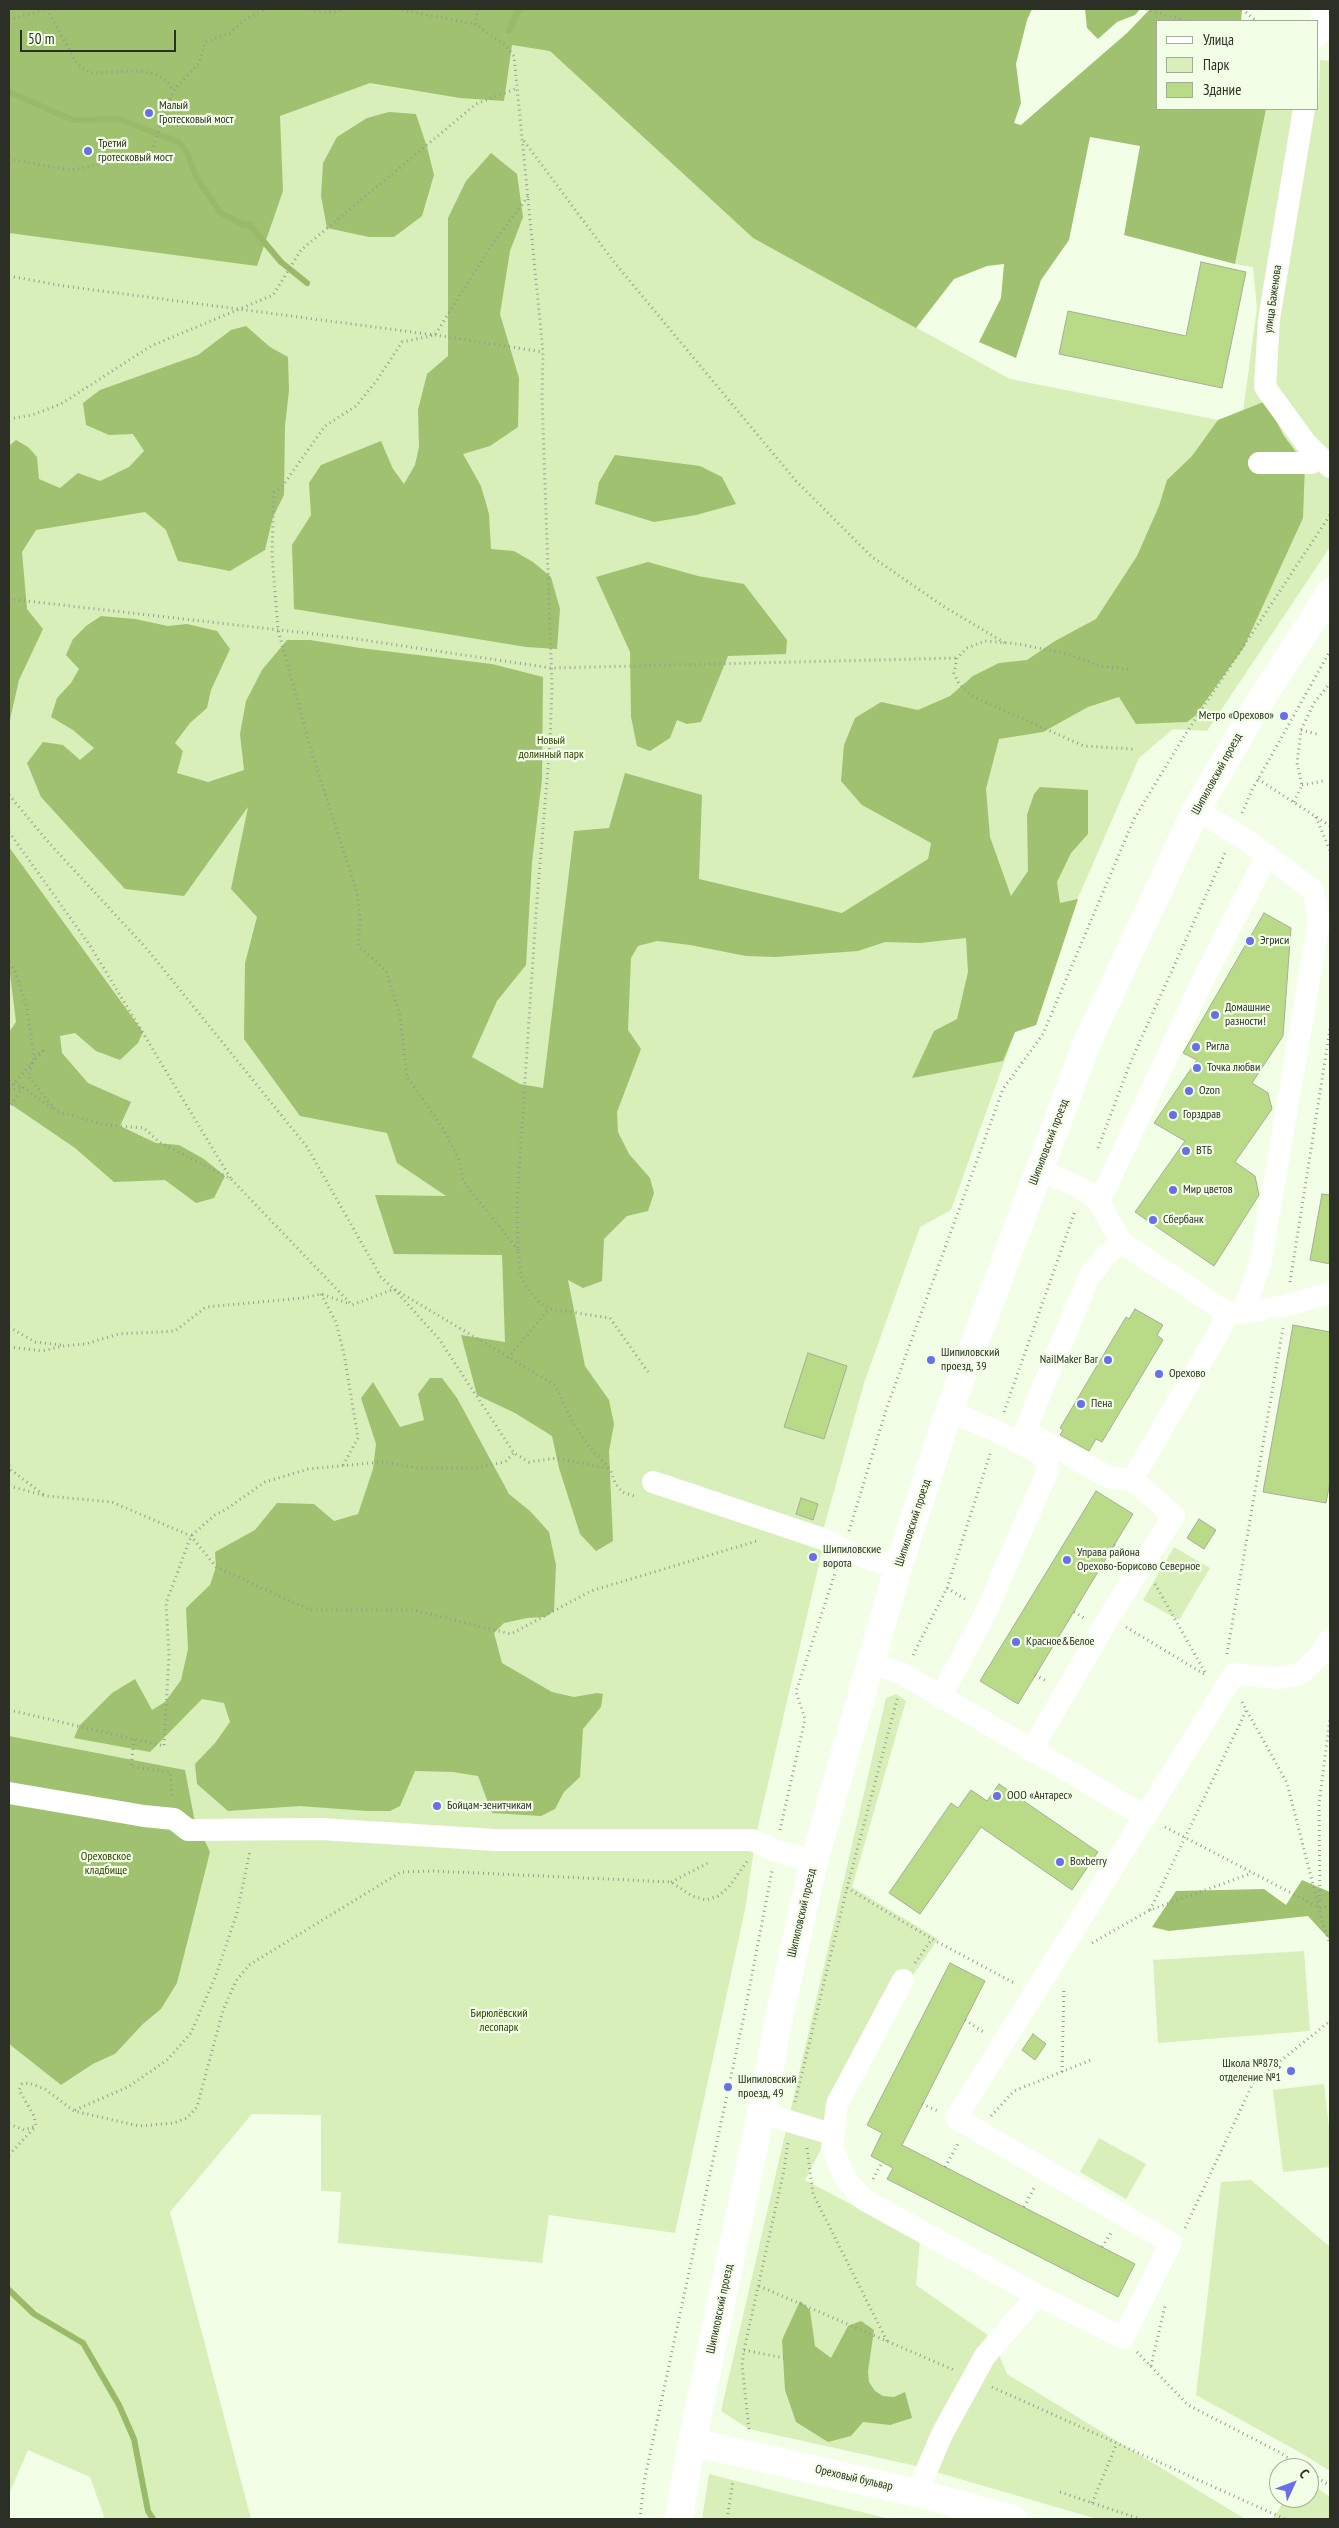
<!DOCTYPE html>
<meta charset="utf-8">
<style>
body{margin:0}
#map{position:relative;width:1339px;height:2528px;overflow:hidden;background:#f3fee6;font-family:"PT Sans Narrow",sans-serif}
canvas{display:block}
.frame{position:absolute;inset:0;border:10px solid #2b2f26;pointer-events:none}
.legend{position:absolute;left:1156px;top:20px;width:162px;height:90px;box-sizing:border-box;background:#f3fee6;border:1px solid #a3ab99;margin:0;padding:6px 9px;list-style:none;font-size:15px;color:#2b2f26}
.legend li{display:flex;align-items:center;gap:10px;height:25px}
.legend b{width:25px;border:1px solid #a3ab99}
.north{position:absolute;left:1269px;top:2458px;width:50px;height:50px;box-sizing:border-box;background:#f3fee6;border:1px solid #a3ab99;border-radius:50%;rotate:47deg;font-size:14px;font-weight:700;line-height:20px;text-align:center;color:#2b2f26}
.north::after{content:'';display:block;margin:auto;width:18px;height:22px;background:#686fe9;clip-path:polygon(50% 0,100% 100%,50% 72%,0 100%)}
.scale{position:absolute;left:20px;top:30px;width:156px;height:22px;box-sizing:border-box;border:2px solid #2b2f26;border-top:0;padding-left:6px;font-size:15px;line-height:18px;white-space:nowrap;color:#2b2f26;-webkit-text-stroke:4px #f3fee6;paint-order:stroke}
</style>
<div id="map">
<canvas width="1339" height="2528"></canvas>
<div class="frame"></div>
<ul class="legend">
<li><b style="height:6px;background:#fff"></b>Улица</li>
<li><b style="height:14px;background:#d8efba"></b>Парк</li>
<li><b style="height:14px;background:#b9db88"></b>Здание</li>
</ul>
<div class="north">С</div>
<div class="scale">50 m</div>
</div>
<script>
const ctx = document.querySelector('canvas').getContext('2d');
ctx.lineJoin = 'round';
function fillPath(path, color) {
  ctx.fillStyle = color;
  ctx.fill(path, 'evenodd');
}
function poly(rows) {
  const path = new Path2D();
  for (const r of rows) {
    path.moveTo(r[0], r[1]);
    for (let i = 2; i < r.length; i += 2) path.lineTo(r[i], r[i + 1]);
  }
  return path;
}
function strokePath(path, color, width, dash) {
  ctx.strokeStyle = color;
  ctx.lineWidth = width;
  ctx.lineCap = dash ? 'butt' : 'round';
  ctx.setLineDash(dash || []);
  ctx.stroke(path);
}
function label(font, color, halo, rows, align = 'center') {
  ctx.font = font + ' "PT Sans Narrow",sans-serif';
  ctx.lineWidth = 4.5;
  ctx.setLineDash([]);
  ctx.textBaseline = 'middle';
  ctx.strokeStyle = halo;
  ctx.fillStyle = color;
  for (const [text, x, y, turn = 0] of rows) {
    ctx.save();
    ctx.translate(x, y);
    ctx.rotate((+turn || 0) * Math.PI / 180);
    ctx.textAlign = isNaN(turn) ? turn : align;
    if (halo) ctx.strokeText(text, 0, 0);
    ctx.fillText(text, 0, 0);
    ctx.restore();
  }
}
fillPath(poly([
 [9,9,511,44,550,50,753,238,1010,379,1218,420,1243,411,1257,308,1253,267,1235,264,1266,109,1318,109,1320,60,1330,61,1330,547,1207,731,1173,729,1139,758,1078,898,1036,1025,1015,1032,951,1210,920,1227,864,1383,823,1531,822,1551,756,1835,745,1910,675,2233,549,2215,542,2263,338,2243,341,2192,321,2191,321,2115,252,2114,170,2212,251,2519,103,2519,104,2516,90,2477,28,2450,9,2494,9,2044,61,2085,93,2064,115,2054,143,2024,161,2009,210,1852,194,1817,184,1770,9,1736],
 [1174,1547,1210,1568,1179,1620,1143,1600],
 [896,1694,906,1701,852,1887,938,1939,904,1988,805,2180,920,2241,916,2285,992,2338,1007,2374,1245,2519,1097,2519,912,2465,749,2429,721,2411,886,1698],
 [1304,1951,1310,2031,1158,2043,1153,1960],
 [1324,2084,1330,2136,1330,2167,1283,2172,1273,2090],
 [1099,2138,1146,2164,1126,2199,1080,2172],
 [1251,2180,1330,2247,1330,2471,1301,2453,1196,2395,1221,2182],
 [709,2474,791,2495,890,2519,702,2519],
 [1309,2482,1330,2497,1330,2519,1273,2519,1286,2498,1309,2498]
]), '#d8efba');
fillPath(poly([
 [9,9,1032,9,1027,20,1016,64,1021,103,1014,123,1021,125,1127,33,1150,9,1242,9,1241,21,1158,21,1158,109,1266,109,1235,264,1124,235,1140,146,1090,137,1069,240,1041,280,1016,358,979,342,1001,298,1004,264,987,266,954,279,916,328,753,238,550,51,512,45,504,101,460,98,370,83,280,116,283,191,257,266,9,233],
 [1085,9,1140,9,1135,15,1117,22,1098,39,1087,28],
 [389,112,416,114,427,147,434,175,422,216,394,237,369,237,327,228,321,196,323,163,337,137,367,118],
 [491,153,517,174,523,217,510,251,500,314,519,378,518,427,490,446,463,454,481,486,489,514,491,549,514,551,533,562,551,577,560,609,557,649,526,647,294,609,292,545,311,515,309,483,321,465,381,441,393,469,404,484,415,465,419,447,418,410,427,374,448,356,448,218,466,181],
 [246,326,270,347,288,357,289,391,285,426,284,495,273,517,265,550,230,571,178,561,166,530,145,512,36,530,22,552,27,609,43,629,19,680,9,724,9,446,16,440,28,447,37,457,39,479,60,488,78,473,100,481,129,467,144,451,133,434,109,435,86,425,83,403,100,390,198,355,231,330],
 [1266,401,1284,436,1305,464,1303,518,1244,647,1195,716,1187,722,1136,724,1119,697,1088,707,1043,732,999,739,986,789,990,837,1011,896,1028,871,1027,815,1034,794,1040,787,1088,790,1088,834,1071,853,1057,882,1060,903,1078,899,1036,1025,1015,1032,1003,1061,912,1078,934,1031,957,1019,968,972,966,938,920,943,885,942,858,951,775,957,746,956,690,945,657,941,638,946,631,958,628,1030,641,1049,617,1112,618,1132,629,1154,650,1178,654,1193,648,1211,627,1216,604,1239,602,1281,583,1288,568,1280,585,1366,609,1400,614,1424,609,1451,613,1541,596,1551,580,1534,559,1468,552,1436,515,1413,477,1395,461,1335,505,1342,502,1255,394,1254,375,1195,446,1196,397,1163,387,1133,300,1116,244,1039,245,963,257,917,231,889,248,807,184,896,125,889,41,797,27,763,43,742,63,745,80,760,94,748,73,730,51,717,57,698,71,683,79,669,66,655,73,639,86,626,101,616,135,619,168,626,187,624,217,631,230,649,211,690,207,708,190,723,175,743,183,751,177,773,208,782,244,770,240,734,246,701,262,670,287,640,310,640,360,648,492,664,543,677,542,779,532,862,526,965,497,1001,472,1057,520,1084,543,1088,574,831,609,828,625,773,702,795,699,879,842,913,928,859,931,843,862,805,841,781,844,745,855,718,881,702,918,710,950,696,973,676,999,663,1027,660,1055,641,1096,619,1137,556,1159,506,1167,480,1192,456,1218,420],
 [615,455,700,466,722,477,736,504,696,515,654,522,595,504,599,482],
 [648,562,698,576,744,584,787,640,786,654,728,656,701,722,687,724,677,720,670,738,650,751,637,746,631,717,630,652,596,577],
 [9,847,143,1032,138,1043,120,1060,96,1051,75,1033,60,1036,62,1053,88,1083,131,1102,120,1126,156,1143,179,1145,204,1159,225,1176,214,1198,196,1203,165,1180,114,1182,75,1148,9,1103,9,1032,16,1022,9,966],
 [430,1378,442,1378,457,1398,509,1494,530,1511,549,1532,556,1565,554,1611,545,1617,527,1618,504,1623,494,1633,502,1663,552,1692,574,1697,597,1693,603,1694,601,1707,583,1729,580,1777,564,1792,555,1809,541,1816,492,1813,478,1776,453,1772,415,1771,400,1806,390,1811,367,1811,300,1806,228,1811,197,1784,195,1764,215,1743,230,1722,224,1703,202,1699,150,1752,74,1738,79,1726,112,1693,135,1679,152,1710,165,1702,181,1680,188,1649,186,1608,210,1585,216,1567,215,1552,255,1530,277,1503,314,1504,334,1521,358,1514,373,1469,376,1444,361,1398,373,1382,400,1427,424,1420,418,1394],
 [9,1736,185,1770,194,1817,210,1852,177,1983,161,2009,143,2024,115,2054,93,2064,61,2085,9,2044],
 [1302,1880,1330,1892,1330,1940,1308,1916,1169,1931,1152,1927,1176,1891,1264,1889,1286,1905],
 [800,2301,810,2310,815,2346,831,2358,848,2326,861,2321,874,2330,868,2371,869,2382,875,2391,883,2396,894,2397,905,2392,912,2418,890,2425,863,2422,851,2436,828,2442,796,2422,785,2390,782,2340]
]), '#a0c16f');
strokePath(poly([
 [509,31,519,9],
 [9,92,73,120,119,119,179,142,188,155,197,179,221,213,244,225,249,224,281,262,307,283],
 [9,2290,34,2314,83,2343,119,2405,134,2439,148,2511,153,2519]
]), '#99ba68', 6);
const building = poly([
 [1201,262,1246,272,1222,388,1059,354,1068,311,1186,336,1201,262],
 [1264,913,1291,928,1283,1036,1252,1083,1268,1093,1272,1109,1235,1162,1255,1176,1259,1195,1214,1266,1135,1212,1185,1141,1154,1123,1197,1060,1183,1053,1264,913],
 [1322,1194,1330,1195,1330,1264,1310,1260,1322,1194],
 [1135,1309,1163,1325,1157,1335,1163,1340,1102,1442,1096,1439,1089,1451,1060,1435,1063,1430,1060,1428,1126,1317,1129,1319,1135,1309],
 [1293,1325,1330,1332,1330,1482,1326,1503,1263,1492,1293,1325],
 [808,1353,847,1366,824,1439,784,1427,808,1353],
 [1096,1491,1133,1514,1018,1704,980,1681,1096,1491],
 [801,1498,818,1504,813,1520,796,1514,801,1498],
 [1199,1519,1216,1530,1204,1549,1187,1538,1199,1519],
 [999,1784,1098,1852,1072,1890,981,1827,920,1914,889,1893,951,1803,958,1808,971,1790,987,1801,999,1784],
 [950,1963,985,1981,902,2145,1135,2264,1118,2297,887,2179,893,2168,871,2156,882,2133,867,2125,950,1963],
 [1033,2034,1046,2044,1035,2060,1022,2050,1033,2034]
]);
fillPath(building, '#b9db88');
strokePath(building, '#a4ae98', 1);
strokePath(poly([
 [47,9,77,64,90,73,141,71,158,75,167,81,173,91],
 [310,9,318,12,334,12,342,9],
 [397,9,475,24],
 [478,9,475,24,505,45,514,56,543,352,542,398,552,686,550,743,536,913,517,1203,518,1250,521,1276,526,1287,540,1303,550,1309,610,1318,648,1372],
 [1146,9,1186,21],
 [1242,9,1255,20],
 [9,20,47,9],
 [524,141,614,262,796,481,872,557,943,606,1005,643],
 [9,159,70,170,112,162,139,164,150,155,173,91,199,63,205,42,230,33,246,19,266,9],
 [9,276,64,286,435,335,543,352],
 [9,419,32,415,61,404,151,346,273,295,301,250,476,104,518,88],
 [9,599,350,638,551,668,957,658],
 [1128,669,1100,666,1071,655,1019,644,985,641,967,648,957,658,954,673,959,684,974,697,1084,746,1133,749],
 [1301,730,1320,735],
 [1258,779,1330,826],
 [1302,785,1323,781],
 [9,795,50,844,147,949,307,1147,381,1277,394,1289,555,1385,573,1423,590,1448,610,1469,615,1483,622,1492,637,1497],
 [1294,802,1302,785,1297,763,1301,730,1314,703,1330,683],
 [1242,813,1252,790,1330,651],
 [1316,817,1330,851],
 [9,832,91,947,231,1179],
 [9,963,15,971,27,1008,34,1057,28,1076,56,1111,106,1125,144,1128,159,1142,231,1179,352,1305,394,1289,439,1339,514,1453,529,1462,557,1458,610,1469],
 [9,1082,23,1087,53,1109],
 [9,1089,43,1051,34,1057],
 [9,1091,23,1087,9,1108],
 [1098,1148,1131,1061,1226,851],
 [518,1250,463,1181,459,1160,444,1130,407,1077,400,1015,386,970,358,946,360,920,357,893,311,750,278,630,272,554,274,492,281,488,325,426,356,406,377,380,402,342,435,335,489,249,529,195],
 [1290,1282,1330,1029],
 [321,1294,336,1322,344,1354,358,1438,342,1467],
 [9,1327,35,1342,61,1345],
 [9,1347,43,1351,63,1346,85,1344,119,1334,175,1331,206,1307,303,1298,321,1294,350,1304],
 [508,1358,549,1309],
 [1004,1412,1075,1211],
 [9,1465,11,1470,44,1495],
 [9,1486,46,1496,112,1502,191,1536,216,1567,310,1610,414,1610,511,1634,591,1591,760,1540],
 [849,1531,887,1407,1003,1089,1043,1034,1134,819,1183,738,1330,515],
 [1114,1545,1127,1553],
 [1155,1584,1206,1674],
 [947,1588,968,1601],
 [1074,1612,1084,1618],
 [1126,1627,1204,1674],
 [1227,1654,1283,1328],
 [913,1655,947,1588,991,1451],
 [1035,1675,1048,1682],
 [1242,1702,1287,1783,1323,1924,1330,1944],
 [9,1710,164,1746,169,1655,166,1603,191,1536,215,1515,225,1510,265,1482,308,1469,382,1462,419,1468,475,1468,505,1462,514,1453],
 [134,1739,131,1767,170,1772,172,1799],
 [1165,1827,1320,1908],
 [780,1830,805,1719,796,1692,836,1570],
 [671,1882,710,1862],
 [847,1888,932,1939,1016,1984],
 [1320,1901,1319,1804,1330,1718],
 [1320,1908,1330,1906],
 [1150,1910,1246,1711],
 [1092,1943,1150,1910,1252,1873],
 [915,1963,932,1939],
 [965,2020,985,2033],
 [1062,2072,1064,1988],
 [795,2102,847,1888,898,1696],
 [922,2104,938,2111],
 [75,2110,128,2087,167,2060,191,2033,216,1975,237,1913,250,1851],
 [991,2116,1014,2091,1091,2060],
 [9,2124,24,2130,36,2126,34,2116,19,2090,22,2084,29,2083,45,2089,74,2111,139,2126,174,2123,187,2118,197,2107,223,2010,236,1981,249,1965,401,1872,434,1871,671,1882,692,1896,706,1900,718,1896,728,1888,748,1860],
 [807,2148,813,2194,887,2341],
 [9,2155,34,2128],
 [945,2167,958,2144],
 [873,2179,882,2162],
 [1024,2207,1034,2188],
 [1185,2228,1253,2083,1330,2021],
 [1102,2247,1111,2233],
 [759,2286,954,2370],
 [744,2350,784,2358],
 [1137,2352,1188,2405,1279,2452,1303,2468],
 [1151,2366,1165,2306],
 [992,2387,1285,2519],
 [749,2429,742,2365,744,2350,784,2170,788,2142],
 [1309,2472,1330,2486],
 [1060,2492,1140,2519],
 [1092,2503,1117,2443],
 [640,2519,644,2482,745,2011,772,1871],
 [727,2519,733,2481]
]), '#969e8d', 3, [1, 4]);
strokePath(poly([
 [1318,36,1322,9],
 [1304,109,1269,319,1265,387,1305,442,1330,467],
 [1259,463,1311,463,1318,456],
 [1196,810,1242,837,1313,890,1319,921,1260,1266,1242,1313],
 [1038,1169,1083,1189,1099,1202,1121,1242,1226,1312,1242,1313,1287,1305,1330,1293],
 [1099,1202,1199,988,1267,855],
 [1121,1242,1105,1256,1089,1277,1025,1430,1108,1477,1132,1480,1221,1328,1226,1312],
 [653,1482,823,1539,843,1550,898,1568],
 [870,1662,903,1674,1146,1817],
 [940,1698,986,1612,1048,1470,1046,1457,998,1432,949,1411],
 [1031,1751,1109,1617,1174,1515,1132,1480],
 [9,1793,144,1816,174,1819,188,1830,321,1829,495,1840,752,1840,776,1851,814,1861],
 [903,1980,837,2104,832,2148,846,2179,863,2199,1037,2295,1123,2338,1171,2243,956,2118,1234,1674,1279,1678,1300,1674,1323,1652,1330,1639],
 [761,2113,832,2134],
 [917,2493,942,2434,985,2356,1037,2295]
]), '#fff', 22);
strokePath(poly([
 [692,2442,917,2493,1014,2519],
 [679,2519,692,2442,765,2094,779,2018,814,1861,898,1568,949,1411,1088,1040,1196,810,1260,701,1330,593]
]), '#fff', 28);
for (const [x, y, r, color] of [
 [149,113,5,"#686fe9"],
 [88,151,5,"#686fe9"],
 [1284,716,5,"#686fe9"],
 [1250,941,5,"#686fe9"],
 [1215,1015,5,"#686fe9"],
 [1196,1047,5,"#686fe9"],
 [1197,1068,5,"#686fe9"],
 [1189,1091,5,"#686fe9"],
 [1173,1115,5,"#686fe9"],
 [1186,1151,5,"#686fe9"],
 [1173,1190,5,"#686fe9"],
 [1153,1220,5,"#686fe9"],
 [931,1360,5,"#686fe9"],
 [1108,1360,5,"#686fe9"],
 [1159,1374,5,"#686fe9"],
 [1081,1404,5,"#686fe9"],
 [813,1557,5,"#686fe9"],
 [1067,1560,5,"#686fe9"],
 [1016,1642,5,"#686fe9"],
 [997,1796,5,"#686fe9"],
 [437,1806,5,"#686fe9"],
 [1060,1862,5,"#686fe9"],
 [1291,2071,5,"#686fe9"],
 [728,2087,5,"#686fe9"]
]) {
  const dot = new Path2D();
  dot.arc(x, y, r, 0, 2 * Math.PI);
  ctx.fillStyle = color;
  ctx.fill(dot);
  strokePath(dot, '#f3fee6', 2);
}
label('12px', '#2b2f26', '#f3fee6', [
 ["Малый",159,106],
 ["Гротесковый мост",159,120],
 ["Третий",98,144],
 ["гротесковый мост",98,158],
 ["Метро «Орехово»",1274,716,"right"],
 ["Эгриси",1260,941],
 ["Домашние",1225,1008],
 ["разности!",1225,1022],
 ["Ригла",1206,1047],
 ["Точка любви",1207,1068],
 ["Ozon",1199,1091],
 ["Горздрав",1183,1115],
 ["ВТБ",1196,1151],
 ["Мир цветов",1183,1190],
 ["Сбербанк",1163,1220],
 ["Шипиловский",941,1353],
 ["проезд, 39",941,1367],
 ["NailMaker Bar",1098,1360,"right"],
 ["Орехово",1169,1374],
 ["Пена",1091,1404],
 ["Шипиловские",823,1550],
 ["ворота",823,1564],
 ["Управа района",1077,1553],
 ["Орехово-Борисово Северное",1077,1567],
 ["Красное&Белое",1026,1642],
 ["ООО «Антарес»",1007,1796],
 ["Бойцам-зенитчикам",447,1806],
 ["Boxberry",1070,1862],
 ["Школа №878,",1281,2064,"right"],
 ["отделение №1",1281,2078,"right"],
 ["Шипиловский",738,2080],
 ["проезд, 49",738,2094]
], 'left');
label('12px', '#2b2f26', '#f3fee6', [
 ["улица Баженова",1273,299,-82],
 ["Шипиловский проезд",1217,774,-61],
 ["Шипиловский проезд",1049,1142,-69],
 ["Шипиловский проезд",913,1523,-72],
 ["Шипиловский проезд",802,1913,-77],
 ["Шипиловский проезд",720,2309,-78],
 ["Ореховый бульвар",854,2478,13]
]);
label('12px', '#2e4103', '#f3fee6', [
 ["Новый",551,741],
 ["долинный парк",551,755],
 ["Ореховское",106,1857],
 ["кладбище",106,1871],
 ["Бирюлёвский",499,2014],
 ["лесопарк",499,2028]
]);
</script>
